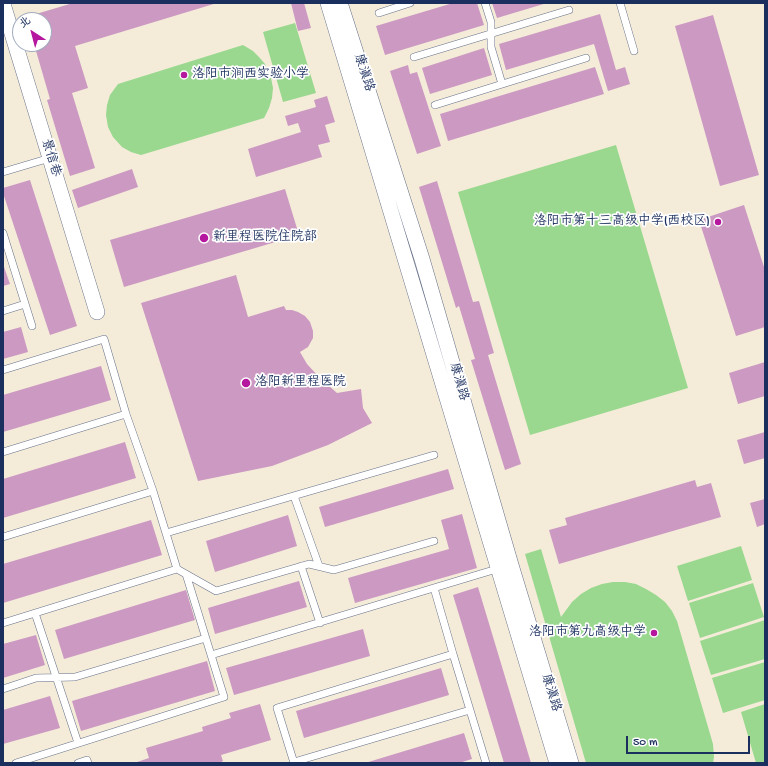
<!DOCTYPE html>
<meta charset="utf-8">
<style>
body{margin:0}
#map{position:relative;width:768px;height:766px;overflow:hidden;background:#f4ecd9;font-family:"Gochi Hand","LXGW WenKai TC",sans-serif}
canvas{display:block}
.frame{position:absolute;inset:0;border:4px solid #1b2f5e;pointer-events:none}
.north{position:absolute;left:12px;top:12px;width:40px;height:40px;box-sizing:border-box;background:#fff;border:1px solid #a4acbf;border-radius:50%;rotate:324deg;font-size:11px;font-weight:700;line-height:16px;text-align:center;color:#1b2f5e}
.north::after{content:'';display:block;margin:auto;width:14px;height:18px;background:#b5179e;clip-path:polygon(50% 0,100% 100%,50% 72%,0 100%)}
.scale{position:absolute;left:626px;top:736px;width:124px;height:18px;box-sizing:border-box;border:2px solid #1b2f5e;border-top:0;padding-left:5px;font-size:12px;line-height:14px;white-space:nowrap;color:#1b2f5e;-webkit-text-stroke:3px #fff;paint-order:stroke}
</style>
<div id="map">
<canvas width="768" height="766"></canvas>
<div class="frame"></div>
<div class="north">北</div>
<div class="scale">50 m</div>
</div>
<script>
const ctx = document.querySelector('canvas').getContext('2d');
ctx.lineJoin = 'round';
function fillPath(path, color) {
  ctx.fillStyle = color;
  ctx.fill(path, 'evenodd');
}
function poly(rows) {
  const path = new Path2D();
  for (const r of rows) {
    path.moveTo(r[0], r[1]);
    for (let i = 2; i < r.length; i += 2) path.lineTo(r[i], r[i + 1]);
  }
  return path;
}
function strokePath(path, color, width, dash) {
  ctx.strokeStyle = color;
  ctx.lineWidth = width;
  ctx.lineCap = dash ? 'butt' : 'round';
  ctx.setLineDash(dash || []);
  ctx.stroke(path);
}
function label(font, color, halo, rows, align = 'center') {
  ctx.font = font + ' "Gochi Hand","LXGW WenKai TC",sans-serif';
  ctx.lineWidth = 3.5;
  ctx.setLineDash([]);
  ctx.textBaseline = 'middle';
  ctx.strokeStyle = halo;
  ctx.fillStyle = color;
  for (const [text, x, y, turn = 0] of rows) {
    ctx.save();
    ctx.translate(x, y);
    ctx.rotate((+turn || 0) * Math.PI / 180);
    ctx.textAlign = isNaN(turn) ? turn : align;
    if (halo) ctx.strokeText(text, 0, 0);
    ctx.fillText(text, 0, 0);
    ctx.restore();
  }
}
fillPath(poly([
 [295,23,316,93,283,102,263,32],
 [243,45,253,51,259,57,265,64,271,78,273,88,272,98,269,108,264,118,141,155,131,152,122,147,113,137,108,127,106,115,107,105,110,95,118,84],
 [616,145,688,388,530,435,458,192],
 [741,546,752,580,688,601,677,566],
 [541,549,561,617,572,602,581,594,591,588,602,584,613,582,625,582,636,584,646,589,656,595,665,602,672,611,677,621,713,744,714,757,713,763,586,763,525,554],
 [753,583,764,617,700,638,689,603],
 [765,620,765,659,711,675,700,641],
 [765,662,765,700,723,713,712,678],
 [765,704,765,763,756,763,741,712]
]), '#99d88e');
fillPath(poly([
 [73,3,217,3,75,46,88,88,72,93,95,168,70,176,47,100,50,99,34,44,44,44,44,20,26,20,26,17],
 [291,3,304,3,311,28,298,31],
 [453,3,477,3,484,25,385,55,376,26],
 [492,3,547,3,497,18],
 [600,14,616,70,625,67,630,84,608,91,594,44,506,70,499,44],
 [713,15,759,175,720,186,675,26],
 [484,48,492,75,430,94,422,68],
 [408,65,410,74,417,72,441,146,417,154,390,71],
 [595,67,604,94,448,141,440,114],
 [327,96,335,122,325,125,330,142,318,145,322,157,256,177,248,149,301,132,298,123,288,126,285,116,316,107,314,100],
 [132,169,138,187,78,208,72,190],
 [30,180,77,326,50,335,3,193,3,188],
 [437,181,473,302,479,301,494,353,488,355,521,464,505,470,471,360,475,359,459,306,456,308,419,187],
 [285,189,299,235,124,287,110,240],
 [744,205,765,270,765,327,736,336,699,220],
 [3,264,10,284,3,286],
 [236,275,248,317,284,306,286,310,292,310,298,312,305,316,310,322,313,331,313,338,308,347,300,352,307,364,319,377,337,393,361,389,363,408,372,423,328,445,272,466,198,481,141,303],
 [21,327,28,352,3,359,3,332],
 [765,362,765,396,738,404,729,373],
 [101,366,111,400,3,432,3,395],
 [765,432,765,458,744,464,737,440],
 [125,442,136,478,3,518,3,479],
 [448,469,454,489,325,527,319,507],
 [695,480,697,487,711,483,721,517,559,564,549,530,567,525,565,518],
 [765,499,765,524,757,527,750,503],
 [462,514,477,568,355,603,348,578,449,549,441,520],
 [288,515,297,546,215,572,206,541],
 [151,520,162,555,3,603,3,564],
 [299,581,307,607,215,634,208,608],
 [478,587,531,763,504,763,453,595],
 [186,590,195,620,64,659,55,630],
 [363,629,370,656,234,695,226,668],
 [36,635,45,665,3,678,3,644],
 [207,661,215,691,81,731,72,701],
 [441,668,449,695,304,738,296,711],
 [50,696,60,728,3,744,3,710],
 [260,704,271,740,221,755,223,761,219,763,137,763,137,762,149,758,146,748,203,731,202,727,231,718,229,713],
 [464,733,472,759,459,763,365,763]
]), '#cc99c2');
const service = poly([
 [485,3,491,22,491,47,502,84],
 [620,3,634,51],
 [379,13,410,3],
 [414,57,569,10],
 [435,105,586,58],
 [3,172,50,158],
 [3,233,32,326],
 [3,311,25,304],
 [3,370,104,339,126,414,153,491,3,537],
 [3,452,126,414],
 [294,496,319,566],
 [166,533,434,455],
 [301,566,320,623],
 [177,569,216,591,309,564,334,570,434,541],
 [434,588,453,654],
 [35,613,78,743],
 [3,623,177,569,153,491],
 [211,655,500,568],
 [3,689,36,678,75,677,206,638],
 [294,762,470,710],
 [16,763,224,697,186,574],
 [78,763,87,760,88,763],
 [294,763,277,708,453,654,486,763]
]);
const minor = poly([
 [328,3,557,763],
 [340,3,422,259,511,565,571,763],
 [3,4,97,312]
]);
strokePath(service, '#677189', 8);
strokePath(minor, '#677189', 16);
strokePath(service, '#fff', 7);
strokePath(minor, '#fff', 15);
for (const [x, y, r, color] of [
 [184,75,4,"#b5179e"],
 [718,222,4,"#b5179e"],
 [204,238,5,"#b5179e"],
 [246,383,5,"#b5179e"],
 [654,633,4,"#b5179e"]
]) {
  const dot = new Path2D();
  dot.arc(x, y, r, 0, 2 * Math.PI);
  ctx.fillStyle = color;
  ctx.fill(dot);
  strokePath(dot, '#fff', 1.5);
}
label('13px', '#1b2f5e', '#fff', [
 ["康滇路",363,73,72],
 ["景信巷",50,158,73],
 ["康滇路",458,382,74],
 ["康滇路",550,693,73]
]);
label('13px', '#1b2f5e', '#fff', [
 ["洛阳市涧西实验小学",192,75],
 ["洛阳市第十三高级中学(西校区)",710,222,"right"],
 ["新里程医院住院部",213,238],
 ["洛阳新里程医院",255,383],
 ["洛阳市第九高级中学",646,633,"right"]
], 'left');
</script>
